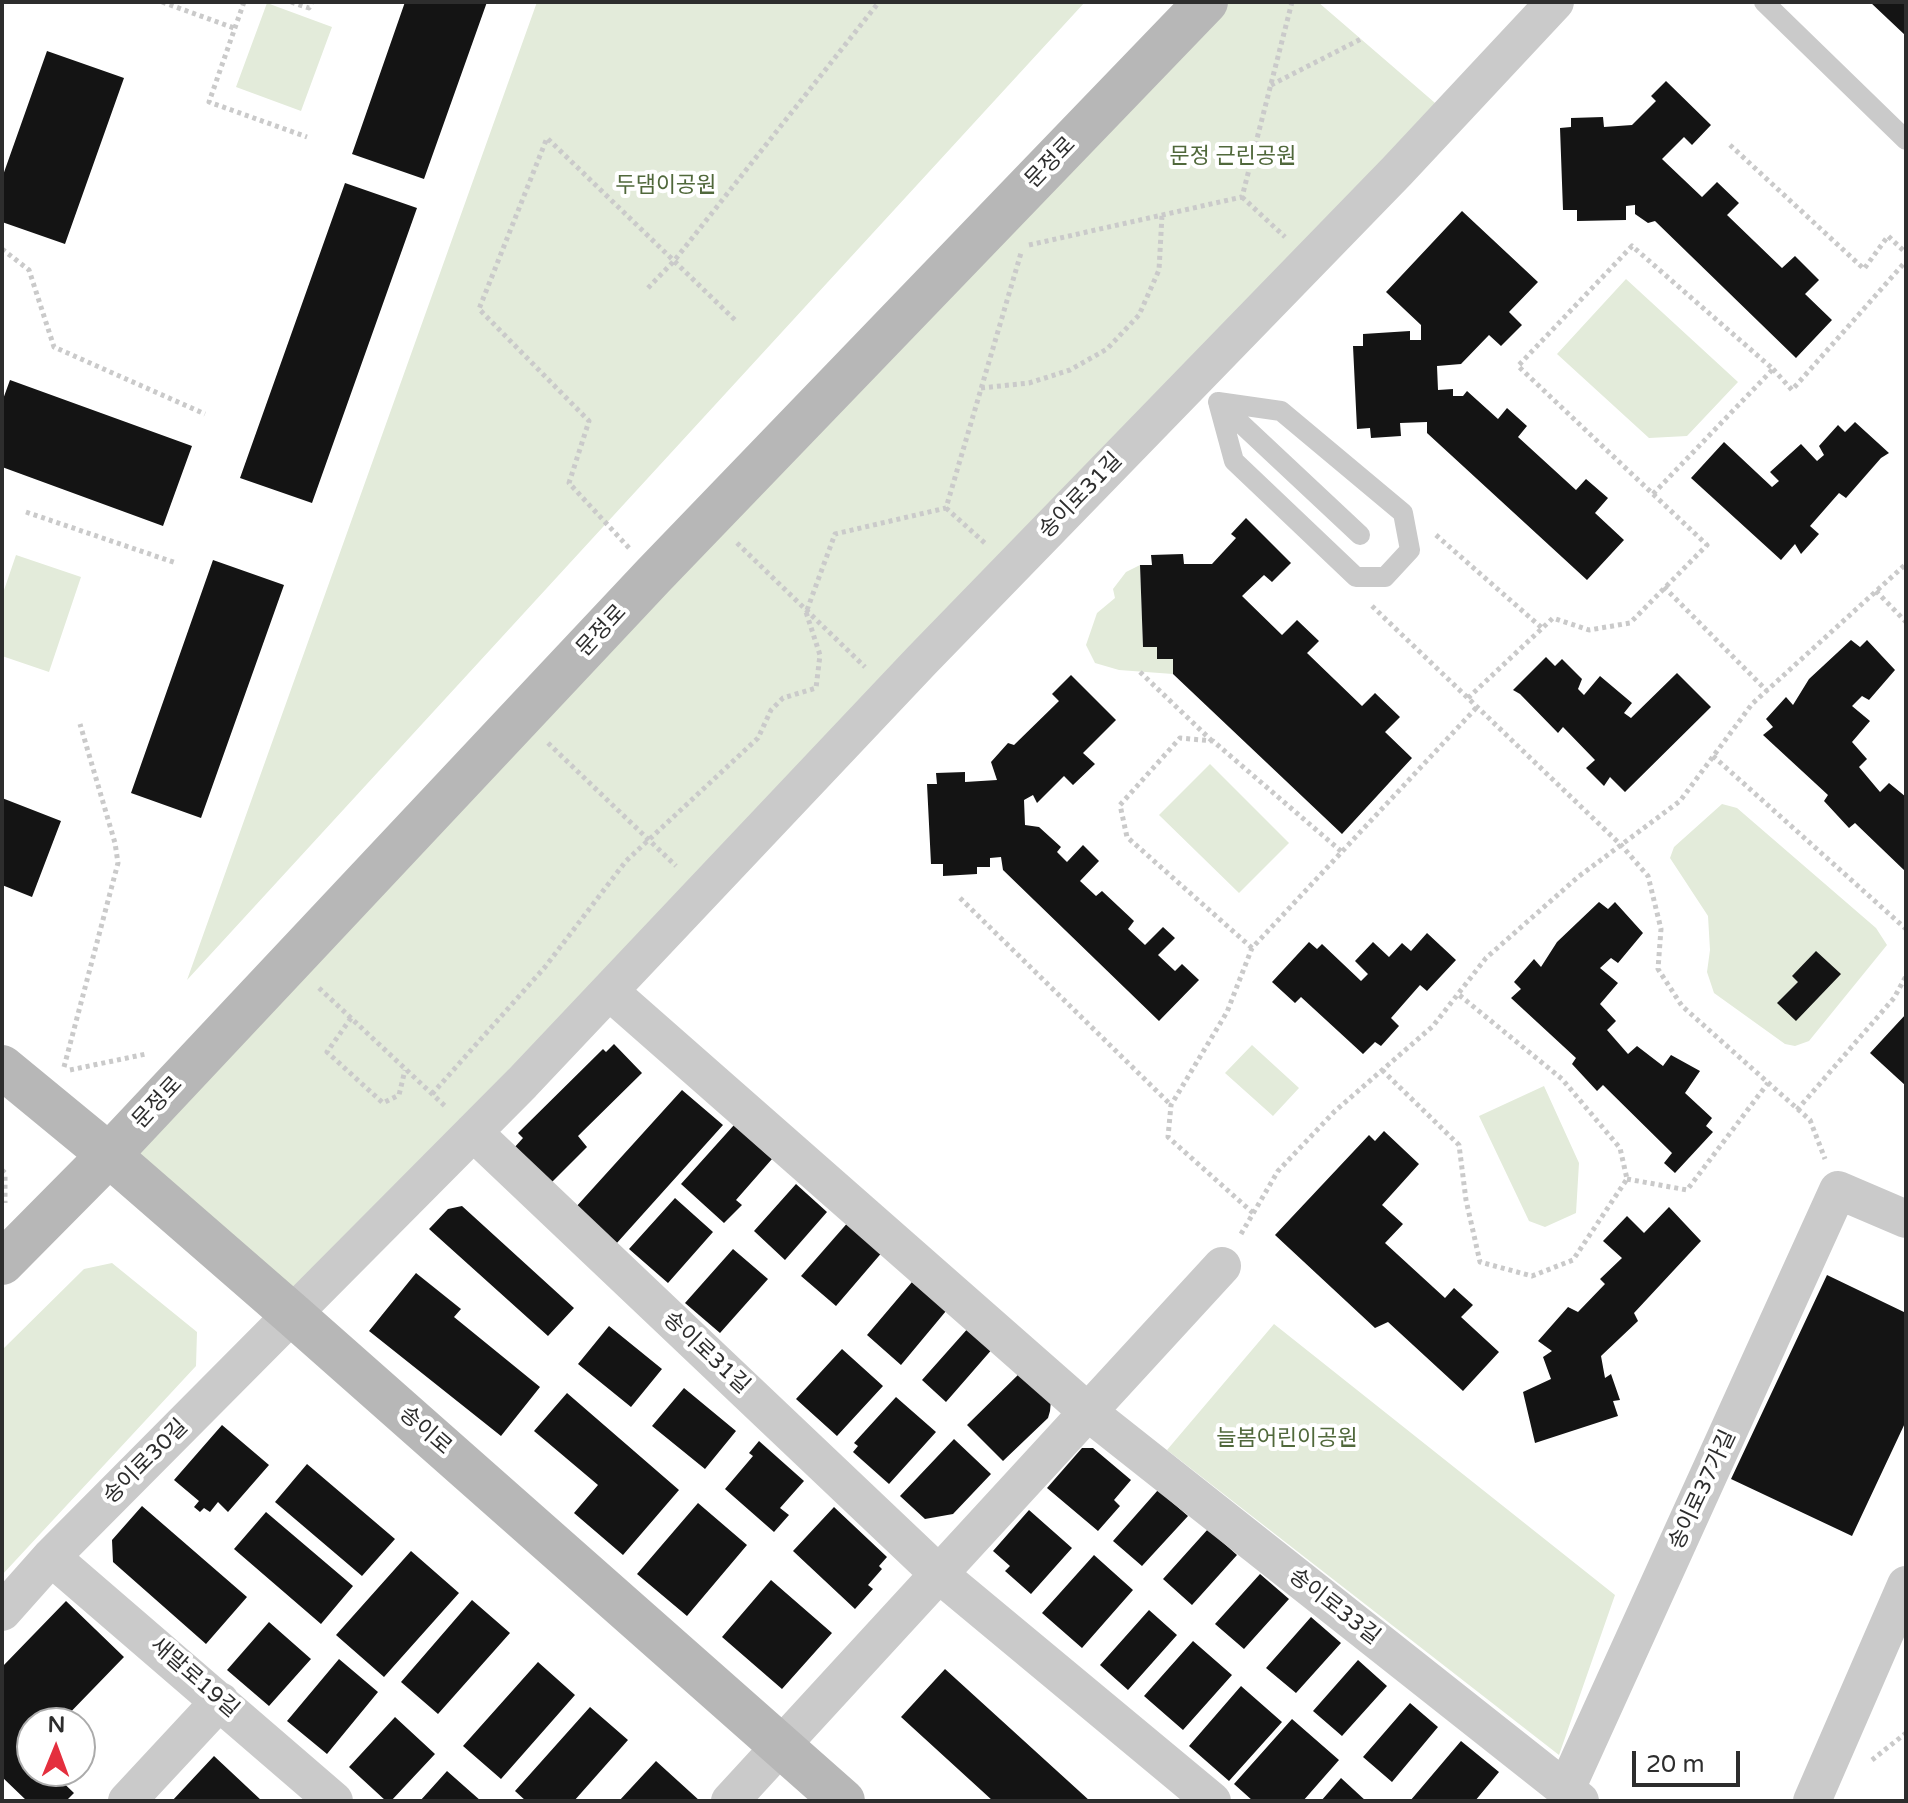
<!DOCTYPE html>
<meta charset="utf-8">
<style>
body{margin:0}
#map{position:relative;width:1908px;height:1803px;overflow:hidden;background:#fff;font-family:"Varela Round",sans-serif}
canvas{display:block}
.frame{position:absolute;inset:0;border:4px solid #2d2d2d;pointer-events:none}
.north{position:absolute;left:16px;top:1707px;width:80px;height:80px;box-sizing:border-box;background:#fff;border:2px solid #ababab;border-radius:50%;rotate:1deg;font-size:22px;font-weight:700;line-height:32px;text-align:center;color:#2d2d2d}
.north::after{content:'';display:block;margin:auto;width:28px;height:36px;background:#e42f3e;clip-path:polygon(50% 0,100% 100%,50% 72%,0 100%)}
.scale{position:absolute;left:1632px;top:1751px;width:108px;height:36px;box-sizing:border-box;border:4px solid #2d2d2d;border-top:0;padding-left:10px;font-size:24px;line-height:28px;white-space:nowrap;color:#2d2d2d;-webkit-text-stroke:6px #fff;paint-order:stroke}
</style>
<div id="map">
<canvas width="1908" height="1803"></canvas>
<div class="frame"></div>
<div class="north">N</div>
<div class="scale">20 m</div>
</div>
<script>
const ctx = document.querySelector('canvas').getContext('2d');
ctx.lineJoin = 'round';
function fillPath(path, color) {
  ctx.fillStyle = color;
  ctx.fill(path, 'evenodd');
}
function poly(rows) {
  const path = new Path2D();
  for (const r of rows) {
    path.moveTo(r[0], r[1]);
    for (let i = 2; i < r.length; i += 2) path.lineTo(r[i], r[i + 1]);
  }
  return path;
}
function strokePath(path, color, width, dash) {
  ctx.strokeStyle = color;
  ctx.lineWidth = width;
  ctx.lineCap = dash ? 'butt' : 'round';
  ctx.setLineDash(dash || []);
  ctx.stroke(path);
}
function label(font, color, halo, rows, align = 'center') {
  ctx.font = font + ' "Varela Round","Noto Sans KR",sans-serif';
  ctx.lineWidth = 8;
  ctx.setLineDash([]);
  ctx.textBaseline = 'middle';
  ctx.strokeStyle = halo;
  ctx.fillStyle = color;
  for (const [text, x, y, turn = 0] of rows) {
    ctx.save();
    ctx.translate(x, y);
    ctx.rotate((+turn || 0) * Math.PI / 180);
    ctx.textAlign = isNaN(turn) ? turn : align;
    if (halo) ctx.strokeText(text, 0, 0);
    ctx.fillText(text, 0, 0);
    ctx.restore();
  }
}
fillPath(poly([
 [537,2,1085,2,187,980],
 [1206,2,1318,2,1449,115,293,1315,109,1155],
 [267,3,332,27,301,111,236,87],
 [1626,279,1738,382,1687,436,1649,438,1557,354],
 [16,555,81,577,49,672,2,656,2,596],
 [1140,565,1143,647,1157,647,1157,659,1173,659,1173,674,1119,670,1095,663,1086,645,1097,613,1115,598,1113,589,1126,572],
 [1210,764,1289,843,1239,893,1159,815],
 [1722,804,1737,808,1876,928,1887,945,1809,1041,1795,1046,1785,1044,1714,993,1707,972,1710,950,1708,916,1670,858,1674,847],
 [1252,1045,1299,1088,1273,1116,1225,1073],
 [1544,1086,1579,1163,1576,1213,1545,1227,1529,1221,1479,1116],
 [112,1263,197,1332,196,1366,2,1575,2,1350,84,1269],
 [1274,1324,1615,1595,1559,1755,1167,1450]
]), '#e3ebda');
fillPath(poly([
 [405,2,487,2,424,179,352,154],
 [1870,2,1906,2,1906,36],
 [47,51,124,78,65,244,2,222,2,178],
 [1666,81,1711,125,1692,145,1684,137,1662,159,1702,197,1717,182,1739,203,1727,215,1782,268,1795,256,1819,280,1805,294,1832,320,1796,358,1655,221,1648,223,1635,214,1635,205,1626,206,1626,220,1577,221,1577,210,1563,210,1560,128,1571,127,1571,118,1603,117,1604,127,1632,125,1656,101,1651,96],
 [345,183,417,208,312,503,240,478],
 [1462,211,1538,282,1509,312,1522,325,1501,346,1489,335,1461,364,1437,366,1438,390,1453,389,1453,396,1463,396,1467,391,1498,419,1507,408,1527,426,1518,437,1576,490,1586,479,1608,498,1595,513,1624,540,1587,580,1427,433,1427,422,1400,423,1401,436,1371,438,1370,428,1357,429,1353,346,1363,346,1363,334,1410,331,1410,340,1421,340,1421,325,1386,292],
 [10,380,192,446,163,526,2,467,2,402],
 [1855,422,1889,453,1881,458,1846,498,1839,493,1810,526,1819,534,1801,554,1795,544,1781,560,1691,478,1724,442,1772,487,1779,481,1770,472,1801,444,1817,461,1824,455,1819,446,1838,425,1845,432],
 [1246,518,1291,563,1272,582,1264,575,1242,596,1282,635,1297,620,1319,641,1307,653,1362,706,1375,693,1400,717,1385,732,1412,758,1342,834,1173,674,1173,659,1157,659,1157,647,1143,647,1140,565,1152,565,1151,555,1183,554,1184,564,1212,564,1236,538,1231,534],
 [213,560,284,585,201,818,131,793],
 [1851,640,1860,647,1867,640,1895,670,1869,700,1862,696,1852,706,1870,721,1852,742,1867,759,1859,767,1880,792,1889,783,1906,797,1906,872,1855,823,1849,828,1824,801,1828,795,1763,735,1773,727,1766,719,1786,697,1793,705,1809,679],
 [1546,657,1555,666,1562,659,1582,679,1578,689,1584,695,1600,676,1632,703,1624,713,1631,718,1677,673,1711,707,1625,792,1610,777,1604,786,1586,768,1595,760,1563,727,1558,733,1520,694,1513,690],
 [1071,675,1116,720,1083,753,1095,764,1073,785,1064,776,1037,803,1033,795,1024,800,1025,825,1039,827,1061,847,1057,852,1067,862,1083,845,1099,861,1080,881,1096,896,1102,891,1134,921,1128,929,1145,945,1163,927,1175,938,1158,955,1175,971,1182,964,1199,980,1159,1021,1003,870,1001,857,990,858,990,867,977,867,977,874,943,876,943,864,931,864,927,784,937,784,936,773,965,772,965,782,997,780,991,762,1008,743,1014,745,1059,701,1052,694],
 [2,798,61,821,32,897,2,885],
 [1599,902,1608,909,1615,902,1643,933,1618,963,1611,958,1600,968,1618,983,1600,1004,1616,1021,1607,1030,1628,1054,1637,1046,1663,1066,1671,1055,1700,1071,1685,1093,1712,1118,1706,1126,1713,1132,1675,1173,1664,1163,1672,1153,1603,1085,1597,1091,1572,1064,1576,1058,1511,998,1521,989,1514,982,1534,959,1541,967,1557,942],
 [1427,933,1456,960,1427,991,1420,985,1391,1018,1399,1026,1381,1046,1375,1042,1363,1054,1301,997,1295,1003,1272,982,1309,942,1317,949,1322,944,1361,981,1368,974,1355,961,1373,942,1389,957,1402,943,1411,951],
 [1816,951,1841,974,1796,1021,1777,1003,1798,982,1792,976],
 [1906,1014,1906,1086,1870,1053],
 [614,1044,642,1073,578,1136,587,1147,549,1185,513,1149,523,1138,518,1133,603,1049,606,1052],
 [682,1090,723,1125,616,1244,575,1208],
 [734,1125,772,1159,736,1200,742,1205,724,1223,681,1184],
 [1384,1131,1419,1164,1382,1205,1403,1224,1385,1243,1445,1298,1454,1288,1473,1305,1461,1317,1499,1352,1463,1391,1388,1322,1375,1328,1275,1235,1369,1135,1375,1141],
 [796,1184,827,1212,785,1260,754,1231],
 [675,1198,713,1232,668,1283,629,1249],
 [462,1206,574,1308,548,1336,429,1229,448,1209],
 [1669,1207,1701,1241,1634,1313,1638,1321,1601,1356,1605,1378,1611,1374,1620,1400,1613,1401,1618,1416,1535,1443,1523,1392,1551,1379,1543,1357,1552,1351,1538,1341,1568,1307,1578,1312,1605,1284,1600,1279,1622,1258,1603,1241,1627,1216,1644,1233],
 [850,1220,884,1250,836,1306,801,1276],
 [733,1249,768,1279,720,1333,685,1303],
 [416,1273,461,1309,454,1317,540,1387,501,1436,369,1331],
 [1827,1275,1906,1313,1906,1421,1852,1536,1731,1479],
 [912,1282,946,1311,901,1365,867,1335],
 [609,1326,662,1369,631,1407,578,1364],
 [970,1326,994,1347,946,1402,922,1380],
 [842,1349,883,1386,837,1436,796,1399],
 [1022,1371,1051,1400,1050,1411,1048,1418,1003,1461,967,1425],
 [684,1388,736,1431,705,1469,652,1426],
 [567,1393,679,1490,623,1555,574,1513,598,1485,534,1431],
 [896,1397,936,1432,889,1484,853,1452,858,1446,854,1443],
 [222,1425,269,1465,228,1512,218,1502,210,1512,204,1508,200,1512,194,1507,199,1501,174,1480],
 [954,1439,991,1474,953,1514,925,1519,900,1496],
 [759,1441,804,1481,780,1508,789,1515,774,1532,725,1489,753,1456,749,1453],
 [1082,1448,1093,1448,1131,1480,1114,1500,1120,1506,1098,1531,1047,1488],
 [307,1464,395,1539,362,1576,275,1502],
 [1158,1490,1188,1516,1142,1566,1113,1541],
 [698,1503,747,1545,687,1616,637,1574],
 [142,1506,247,1597,206,1644,113,1562,112,1540],
 [834,1507,887,1557,879,1566,882,1569,868,1585,873,1589,855,1609,793,1551],
 [1029,1510,1072,1548,1031,1594,1005,1571,1010,1566,993,1551],
 [266,1512,353,1586,321,1624,234,1549],
 [1208,1529,1237,1555,1192,1605,1163,1579],
 [411,1551,459,1593,384,1677,336,1635],
 [1094,1555,1133,1590,1082,1648,1042,1613],
 [1260,1574,1289,1599,1244,1649,1215,1624],
 [771,1580,832,1633,782,1689,722,1637],
 [472,1600,510,1633,438,1714,401,1682],
 [66,1601,124,1657,60,1723,32,1723,32,1771,51,1771,74,1793,66,1801,27,1801,2,1777,2,1667],
 [1149,1610,1177,1635,1128,1690,1100,1665],
 [1311,1617,1341,1643,1296,1693,1266,1668],
 [269,1622,311,1659,269,1706,227,1670],
 [1193,1641,1232,1675,1183,1730,1144,1696],
 [339,1659,378,1692,327,1754,287,1721],
 [1358,1660,1387,1686,1342,1736,1313,1711],
 [538,1662,575,1695,501,1779,463,1746],
 [945,1669,1090,1801,993,1801,901,1717],
 [1241,1686,1282,1722,1229,1781,1189,1746],
 [1410,1703,1438,1727,1392,1782,1363,1757],
 [590,1707,628,1740,574,1801,526,1801,515,1791],
 [395,1717,435,1754,391,1801,386,1801,349,1767],
 [1292,1719,1339,1760,1303,1801,1253,1801,1234,1784],
 [1461,1741,1499,1772,1475,1801,1410,1801],
 [214,1756,262,1801,172,1801],
 [656,1761,700,1801,619,1801],
 [447,1771,481,1801,420,1801],
 [1341,1778,1366,1801,1321,1801]
]), '#141414');
strokePath(poly([
 [162,2,234,28],
 [244,2,209,102,307,137],
 [291,2,309,8,312,2],
 [1271,85,1361,39],
 [1730,145,1864,269,1888,236,1906,253],
 [1242,197,1285,237],
 [1029,245,1242,197,1292,2],
 [2,249,29,270,54,347,205,414],
 [648,288,674,261,879,2],
 [1773,369,1792,390,1906,261],
 [981,388,1029,383,1070,370,1107,349,1139,315,1159,270,1162,215],
 [946,508,987,545],
 [26,512,176,563],
 [1436,535,1542,628],
 [737,543,865,667],
 [629,548,569,483,589,421,479,309,547,138,735,320],
 [1664,587,1767,691],
 [1876,591,1906,622],
 [1372,606,1621,845,1648,876,1661,929,1658,969,1682,1006,1810,1120,1825,1159],
 [807,610,835,534,946,508,1021,253],
 [1140,672,1212,741],
 [1468,698,1553,618,1589,630,1630,623,1707,545,1653,494,1518,366,1632,246,1773,369,1653,494],
 [548,743,676,866],
 [1713,756,1906,929],
 [960,898,1171,1105],
 [1252,948,1127,837,1120,805,1180,738,1213,741,1342,852],
 [319,988,446,1107],
 [351,1018,327,1052,383,1103,399,1095,405,1070],
 [64,1067,118,863,115,843,80,724],
 [70,1070,146,1054],
 [1382,1070,1459,1145,1466,1200,1480,1262,1532,1276,1573,1260,1627,1179,1620,1148,1562,1079,1458,994],
 [432,1094,545,967,626,861,758,738,771,710,783,698,816,688,820,655,805,609],
 [1797,1110,1894,998,1906,976],
 [2,1170,5,1173,5,1203],
 [1627,1179,1687,1190,1768,1083],
 [1253,1213,1168,1137,1171,1105,1227,1012,1252,948,1477,707],
 [1241,1234,1278,1171,1335,1111,1433,1026,1486,958,1578,877,1680,801,1752,704,1906,564],
 [1872,1760,1906,1733]
]), '#cacaca', 5, [4, 4]);
strokePath(poly([
 [1764,2,1906,140],
 [1218,402,1281,411,1403,513,1410,550,1385,577,1356,577,1234,461,1218,402],
 [1218,402,1360,535]
]), '#cacaca', 20);
strokePath(poly([
 [609,991,1088,1412,1580,1801],
 [473,1132,940,1575,1212,1801],
 [51,1557,334,1801],
 [2,1612,51,1557,522,1083,921,661,1397,171,1555,2],
 [1566,1789,1838,1190,1906,1219],
 [127,1801,220,1701],
 [730,1801,1222,1266],
 [1812,1801,1906,1585]
]), '#cacaca', 38);
strokePath(poly([
 [2,1067,109,1155,293,1315,843,1801],
 [2,1263,109,1155,654,575,1206,2]
]), '#b7b7b7', 44);
label('22px', '#50683b', '#fff', [
 ["문정 근린공원",1233,157],
 ["두댐이공원",666,186],
 ["늘봄어린이공원",1287,1439]
]);
label('22px', '#2d2d2d', '#fff', [
 ["문정로",1051,163,-46],
 ["송이로31길",1081,496,-46],
 ["문정로",602,631,-47],
 ["문정로",158,1103,-47],
 ["송이로31길",706,1353,43],
 ["송이로",425,1431,41],
 ["송이로30길",146,1462,-45],
 ["송이로37가길",1703,1490,-65],
 ["송이로33길",1334,1607,38],
 ["새말로19길",194,1678,41]
]);
</script>
